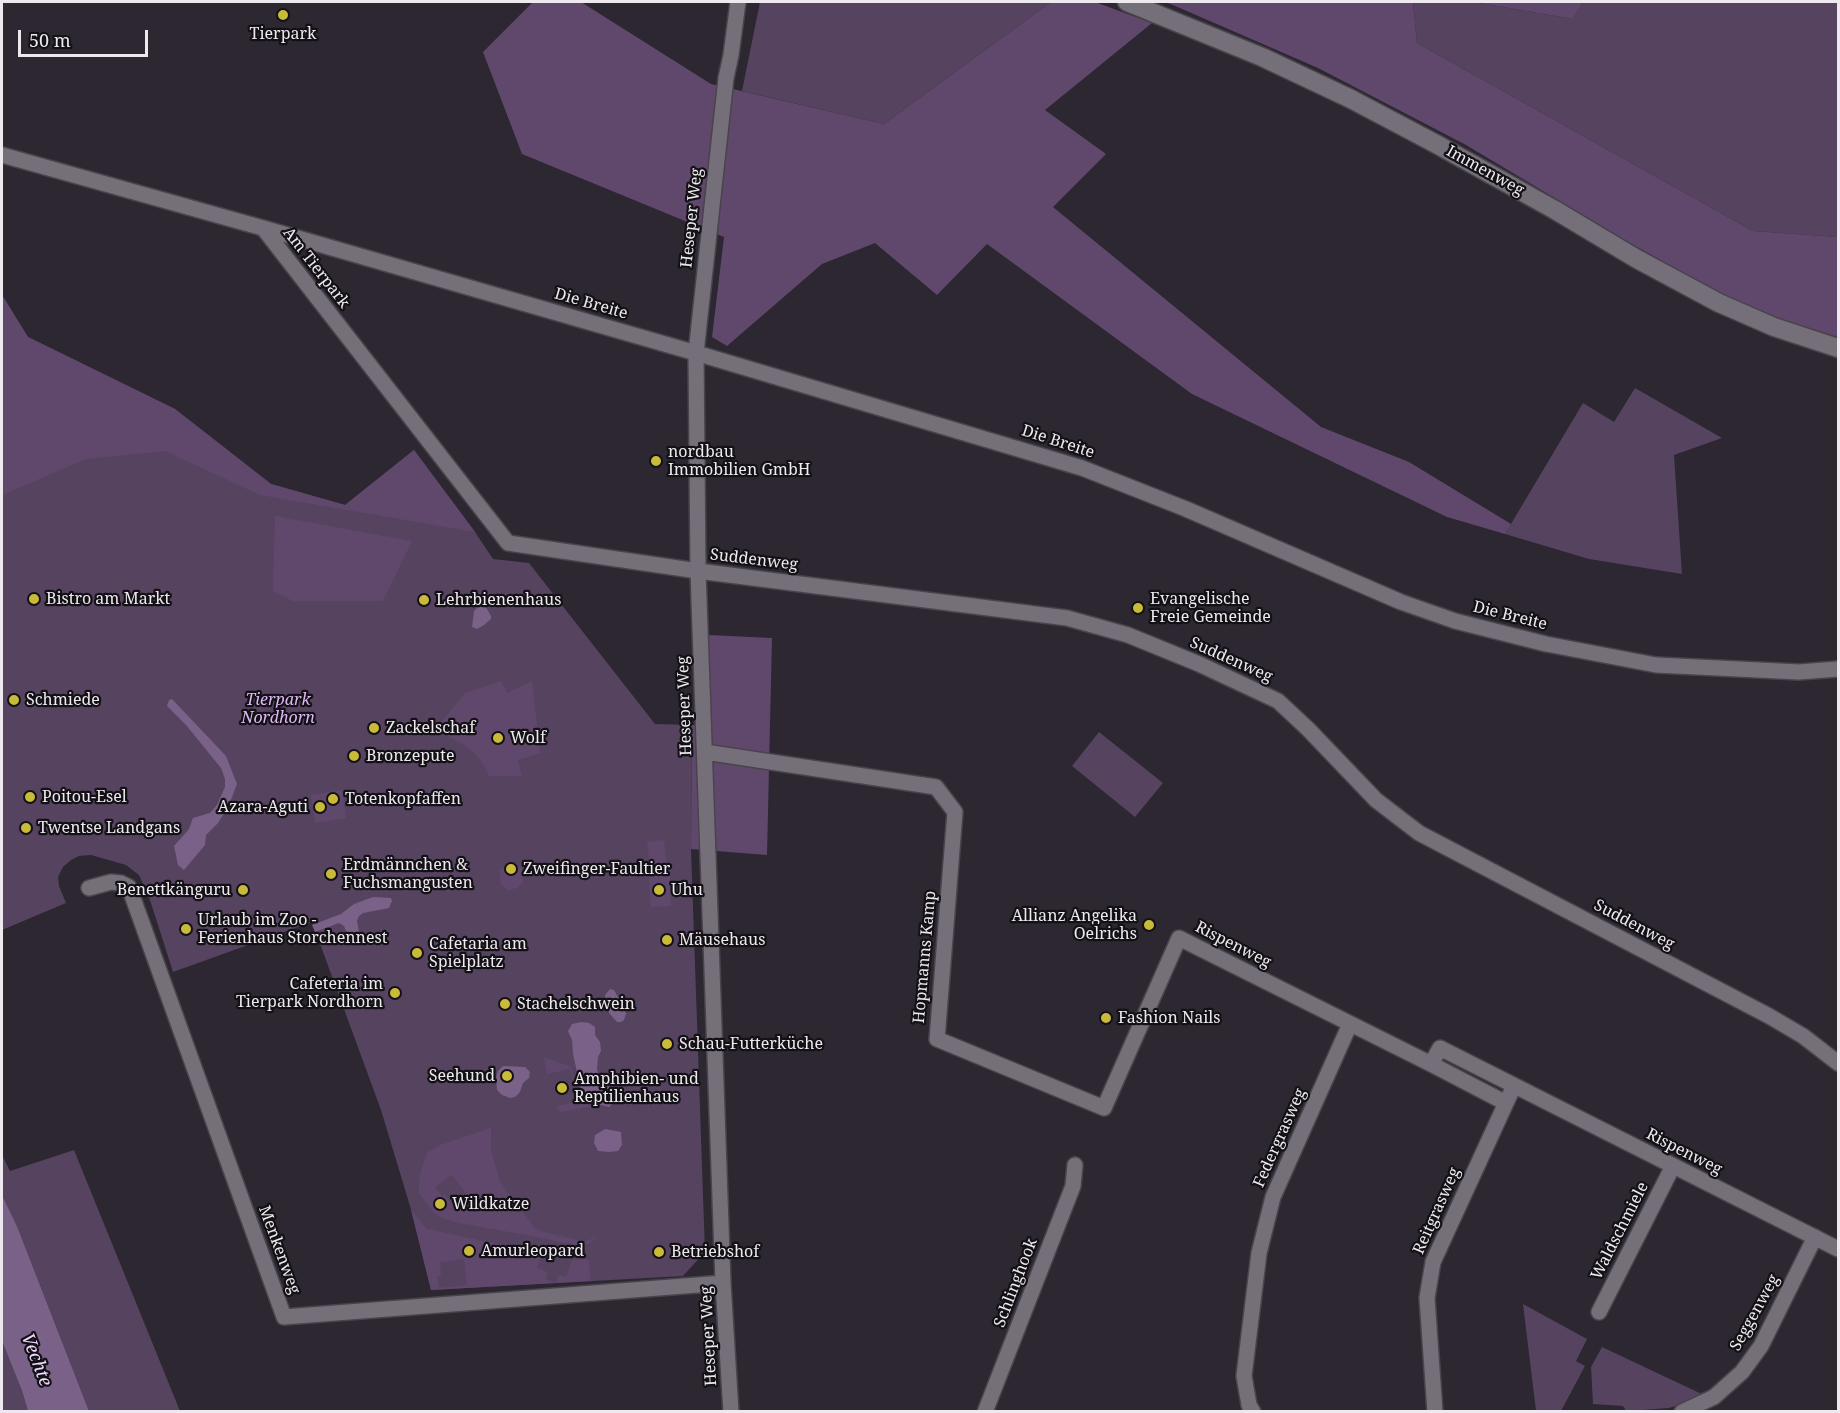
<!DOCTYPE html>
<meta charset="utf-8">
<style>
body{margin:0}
#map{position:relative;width:1840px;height:1413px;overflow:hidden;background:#2c2730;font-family:"Noto Serif",serif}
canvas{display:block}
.frame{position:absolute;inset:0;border:3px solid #ede9ef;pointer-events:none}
.scale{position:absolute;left:18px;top:30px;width:130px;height:27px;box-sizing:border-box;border:3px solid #ede9ef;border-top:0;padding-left:8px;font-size:18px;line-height:21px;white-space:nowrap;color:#ede9ef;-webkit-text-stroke:4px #131115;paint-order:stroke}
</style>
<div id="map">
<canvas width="1840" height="1413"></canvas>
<div class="frame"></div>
<div class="scale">50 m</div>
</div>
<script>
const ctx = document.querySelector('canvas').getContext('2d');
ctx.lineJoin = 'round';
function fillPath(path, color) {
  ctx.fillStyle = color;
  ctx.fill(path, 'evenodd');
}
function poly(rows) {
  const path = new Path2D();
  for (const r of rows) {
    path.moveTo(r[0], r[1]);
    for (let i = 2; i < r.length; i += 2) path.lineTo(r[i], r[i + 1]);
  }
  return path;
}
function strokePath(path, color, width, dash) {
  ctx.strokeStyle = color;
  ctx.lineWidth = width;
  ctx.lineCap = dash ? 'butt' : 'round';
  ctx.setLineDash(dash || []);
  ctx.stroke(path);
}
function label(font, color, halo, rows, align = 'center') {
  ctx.font = font + ' "Noto Serif",serif';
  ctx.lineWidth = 4.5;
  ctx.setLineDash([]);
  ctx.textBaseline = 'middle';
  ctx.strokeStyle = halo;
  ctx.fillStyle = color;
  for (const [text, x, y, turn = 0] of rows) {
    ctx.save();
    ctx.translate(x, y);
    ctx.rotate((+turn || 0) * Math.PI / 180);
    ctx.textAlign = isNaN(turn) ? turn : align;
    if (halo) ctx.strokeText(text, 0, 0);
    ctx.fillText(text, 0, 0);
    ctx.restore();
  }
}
fillPath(poly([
 [760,2,1051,2,884,124,742,91],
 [1413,2,1474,2,1573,19,1583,2,1838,2,1838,237,1753,231,1417,43],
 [2,295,28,337,175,409,271,484,345,505,414,450,475,532,493,559,529,563,655,724,692,725,691,849,705,1252,683,1276,431,1290,413,1216,381,1110,312,922,173,972,150,900,139,875,126,865,91,855,79,856,71,860,63,867,58,877,59,886,66,903,2,930],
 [1635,388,1722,438,1674,455,1682,574,1589,559,1505,534,1583,403,1614,422],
 [1099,732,1163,783,1135,817,1072,766],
 [74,1150,180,1411,89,1411,17,1226,2,1195,2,1155,10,1171],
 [1523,1304,1587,1339,1576,1361,1585,1366,1561,1411,1536,1411],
 [2,1341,22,1391,28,1411,2,1411],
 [1602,1347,1706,1396,1669,1408,1629,1411,1626,1411,1623,1406,1593,1404,1591,1367]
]), '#554360');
fillPath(poly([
 [533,2,581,2,711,84,884,124,1051,2,1095,2,1152,23,1045,110,1106,154,1053,207,1321,427,1409,462,1511,524,1505,534,1447,517,1192,394,987,244,937,295,875,243,822,264,727,346,712,337,724,237,522,154,483,52],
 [1166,2,1413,2,1417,43,1753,231,1838,237,1838,337,1810,331,1750,310,1630,243,1466,145,1318,68],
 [1474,2,1583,2,1573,19],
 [2,295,28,337,175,409,271,484,345,505,414,450,475,532,260,495,165,451,86,459,2,495],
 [275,516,411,541,412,541,383,601,293,601,273,591],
 [708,635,772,638,767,855,691,849,692,725,711,724],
 [501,681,507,693,532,681,540,753,518,760,522,776,489,776,483,763,475,754,466,746,436,729,465,693],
 [342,790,346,818,315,823,311,795],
 [664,840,667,865,650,867,647,842],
 [521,867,523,883,517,888,508,890,501,884,499,869],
 [670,874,671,906,651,907,649,875],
 [544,1057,571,1067,578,1101,594,1106,561,1112,555,1107,577,1101,570,1069,547,1074],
 [491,1128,491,1150,500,1182,534,1227,540,1231,585,1242,597,1236,590,1243,582,1246,574,1245,537,1237,459,1223,441,1218,433,1212,419,1193,419,1180,424,1160,428,1152,440,1145],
 [452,1175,466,1193,451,1203,444,1194,442,1196,435,1187],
 [411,1210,427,1229,507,1246,542,1251,537,1268,548,1272,546,1279,556,1283,558,1275,566,1277,572,1260,588,1259,591,1281,431,1290],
 [464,1259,467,1285,439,1288,437,1276,441,1276,440,1262]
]), '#60486d');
fillPath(poly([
 [483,602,491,616,491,619,484,625,477,629,472,627,474,611],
 [172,699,226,756,237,784,229,805,218,823,206,835,205,845,184,870,178,865,174,846,189,829,193,818,210,813,217,805,225,787,225,779,221,768,186,725,167,706,169,700],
 [373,897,391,898,392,901,389,908,363,913,359,916,357,921,360,937,349,939,344,926,339,923,315,932,312,925,341,914,354,904],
 [610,989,614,990,618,997,625,1005,626,1014,624,1020,621,1022,617,1022,609,1013,605,995],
 [581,1022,589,1023,595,1027,595,1035,600,1042,601,1051,598,1057,597,1069,599,1077,614,1092,616,1097,614,1103,609,1107,591,1102,581,1090,573,1054,572,1040,568,1031,572,1024],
 [503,1066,525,1067,530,1072,529,1078,523,1083,520,1092,515,1097,510,1098,502,1095,497,1090,496,1078,498,1071],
 [605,1129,621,1132,622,1145,618,1151,609,1152,598,1151,594,1143,595,1135],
 [2,1195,17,1226,89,1411,28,1411,22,1391,2,1341]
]), '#796188');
const minor = poly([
 [2,155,263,228,508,543,698,571,1067,618,1128,635,1199,664,1278,701,1308,729,1376,800,1419,833,1769,1016,1803,1036,1838,1063],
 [263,228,696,353,1082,468,1186,509,1401,602,1455,621,1546,644,1656,665,1799,672,1838,669],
 [705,752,936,787,955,812,937,1039,1104,1108,1179,938,1431,1064,1506,1103,1514,1086],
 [89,888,111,882,121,883,129,887,284,1317,723,1283],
 [1431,1064,1440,1048,1838,1249],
 [1599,1312,1673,1166],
 [731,1412,723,1283,698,571,696,353,726,78,731,55,738,2],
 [985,1412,1073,1186,1075,1165],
 [1253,1412,1249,1405,1244,1376,1259,1253,1273,1197,1350,1024],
 [1435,1412,1427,1298,1433,1262,1506,1103],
 [1682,1412,1714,1397,1742,1372,1761,1346,1815,1237]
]);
const tertiary = poly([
 [1127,2,1262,57,1351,99,1438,145,1555,210,1637,259,1719,303,1774,327,1838,348]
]);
strokePath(minor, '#49444c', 18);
strokePath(tertiary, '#49444c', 21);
strokePath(minor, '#756f79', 15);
strokePath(tertiary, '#756f79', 18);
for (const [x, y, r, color] of [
 [283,15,6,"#c9ba3a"],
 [656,461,6,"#c9ba3a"],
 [34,599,6,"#c9ba3a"],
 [424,600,6,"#c9ba3a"],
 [1138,608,6,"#c9ba3a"],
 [14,700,6,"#c9ba3a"],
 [374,728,6,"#c9ba3a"],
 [498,738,6,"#c9ba3a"],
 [354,756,6,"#c9ba3a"],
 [30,797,6,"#c9ba3a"],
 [333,799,6,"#c9ba3a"],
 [320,807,6,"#c9ba3a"],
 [26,828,6,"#c9ba3a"],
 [511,869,6,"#c9ba3a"],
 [331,874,6,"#c9ba3a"],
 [243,890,6,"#c9ba3a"],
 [659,890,6,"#c9ba3a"],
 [1149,925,6,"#c9ba3a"],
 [186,929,6,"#c9ba3a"],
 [667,940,6,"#c9ba3a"],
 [417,953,6,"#c9ba3a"],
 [395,993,6,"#c9ba3a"],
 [505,1004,6,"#c9ba3a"],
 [1106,1018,6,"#c9ba3a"],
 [667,1044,6,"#c9ba3a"],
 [507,1076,6,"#c9ba3a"],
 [562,1088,6,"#c9ba3a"],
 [440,1204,6,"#c9ba3a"],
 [469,1251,6,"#c9ba3a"],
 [659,1252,6,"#c9ba3a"]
]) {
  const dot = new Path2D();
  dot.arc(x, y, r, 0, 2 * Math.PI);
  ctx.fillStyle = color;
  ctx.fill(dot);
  strokePath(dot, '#131115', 2);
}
label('16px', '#ede9ef', '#131115', [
 ["Tierpark",283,34,"center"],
 ["nordbau",668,452],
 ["Immobilien GmbH",668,470],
 ["Bistro am Markt",46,599],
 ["Evangelische",1150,599],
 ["Freie Gemeinde",1150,617],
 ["Lehrbienenhaus",436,600],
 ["Schmiede",26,700],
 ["Zackelschaf",386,728],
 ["Wolf",510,738],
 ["Bronzepute",366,756],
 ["Poitou-Esel",42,797],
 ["Totenkopfaffen",345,799],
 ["Azara-Aguti",308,807,"right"],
 ["Twentse Landgans",38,828],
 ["Erdmännchen &",343,865],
 ["Fuchsmangusten",343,883],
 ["Zweifinger-Faultier",523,869],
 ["Benettkänguru",231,890,"right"],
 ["Uhu",671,890],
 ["Allianz Angelika",1137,916,"right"],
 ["Oelrichs",1137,934,"right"],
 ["Urlaub im Zoo -",198,920],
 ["Ferienhaus Storchennest",198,938],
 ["Mäusehaus",679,940],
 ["Cafetaria am",429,944],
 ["Spielplatz",429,962],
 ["Cafeteria im",383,984,"right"],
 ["Tierpark Nordhorn",383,1002,"right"],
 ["Stachelschwein",517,1004],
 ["Fashion Nails",1118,1018],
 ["Schau-Futterküche",679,1044],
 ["Seehund",495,1076,"right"],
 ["Amphibien- und",574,1079],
 ["Reptilienhaus",574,1097],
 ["Wildkatze",452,1204],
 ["Amurleopard",481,1251],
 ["Betriebshof",671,1252]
], 'left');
label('16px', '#ede9ef', '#131115', [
 ["Immenweg",1485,171,29],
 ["Heseper Weg",692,218,-84],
 ["Am Tierpark",316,268,52],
 ["Die Breite",591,304,16],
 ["Die Breite",1058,442,18],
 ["Suddenweg",754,560,7],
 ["Die Breite",1510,616,14],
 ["Suddenweg",1231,660,24],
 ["Heseper Weg",685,706,-92],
 ["Suddenweg",1634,925,28],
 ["Rispenweg",1233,945,27],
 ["Hopmanns Kamp",925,957,-85],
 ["Federgrasweg",1280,1138,-66],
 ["Rispenweg",1684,1152,27],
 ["Reitgrasweg",1437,1211,-66],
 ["Waldschmiele",1620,1231,-63],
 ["Menkenweg",279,1250,70],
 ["Schlinghook",1016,1283,-69],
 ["Seggenweg",1755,1313,-61],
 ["Heseper Weg",709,1336,-93]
]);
label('italic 16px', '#dfb7f6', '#131115', [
 ["Tierpark",278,700],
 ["Nordhorn",278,718]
]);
label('italic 18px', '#f0d8fe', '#131115', [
 ["Vechte",36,1360,69]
]);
</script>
